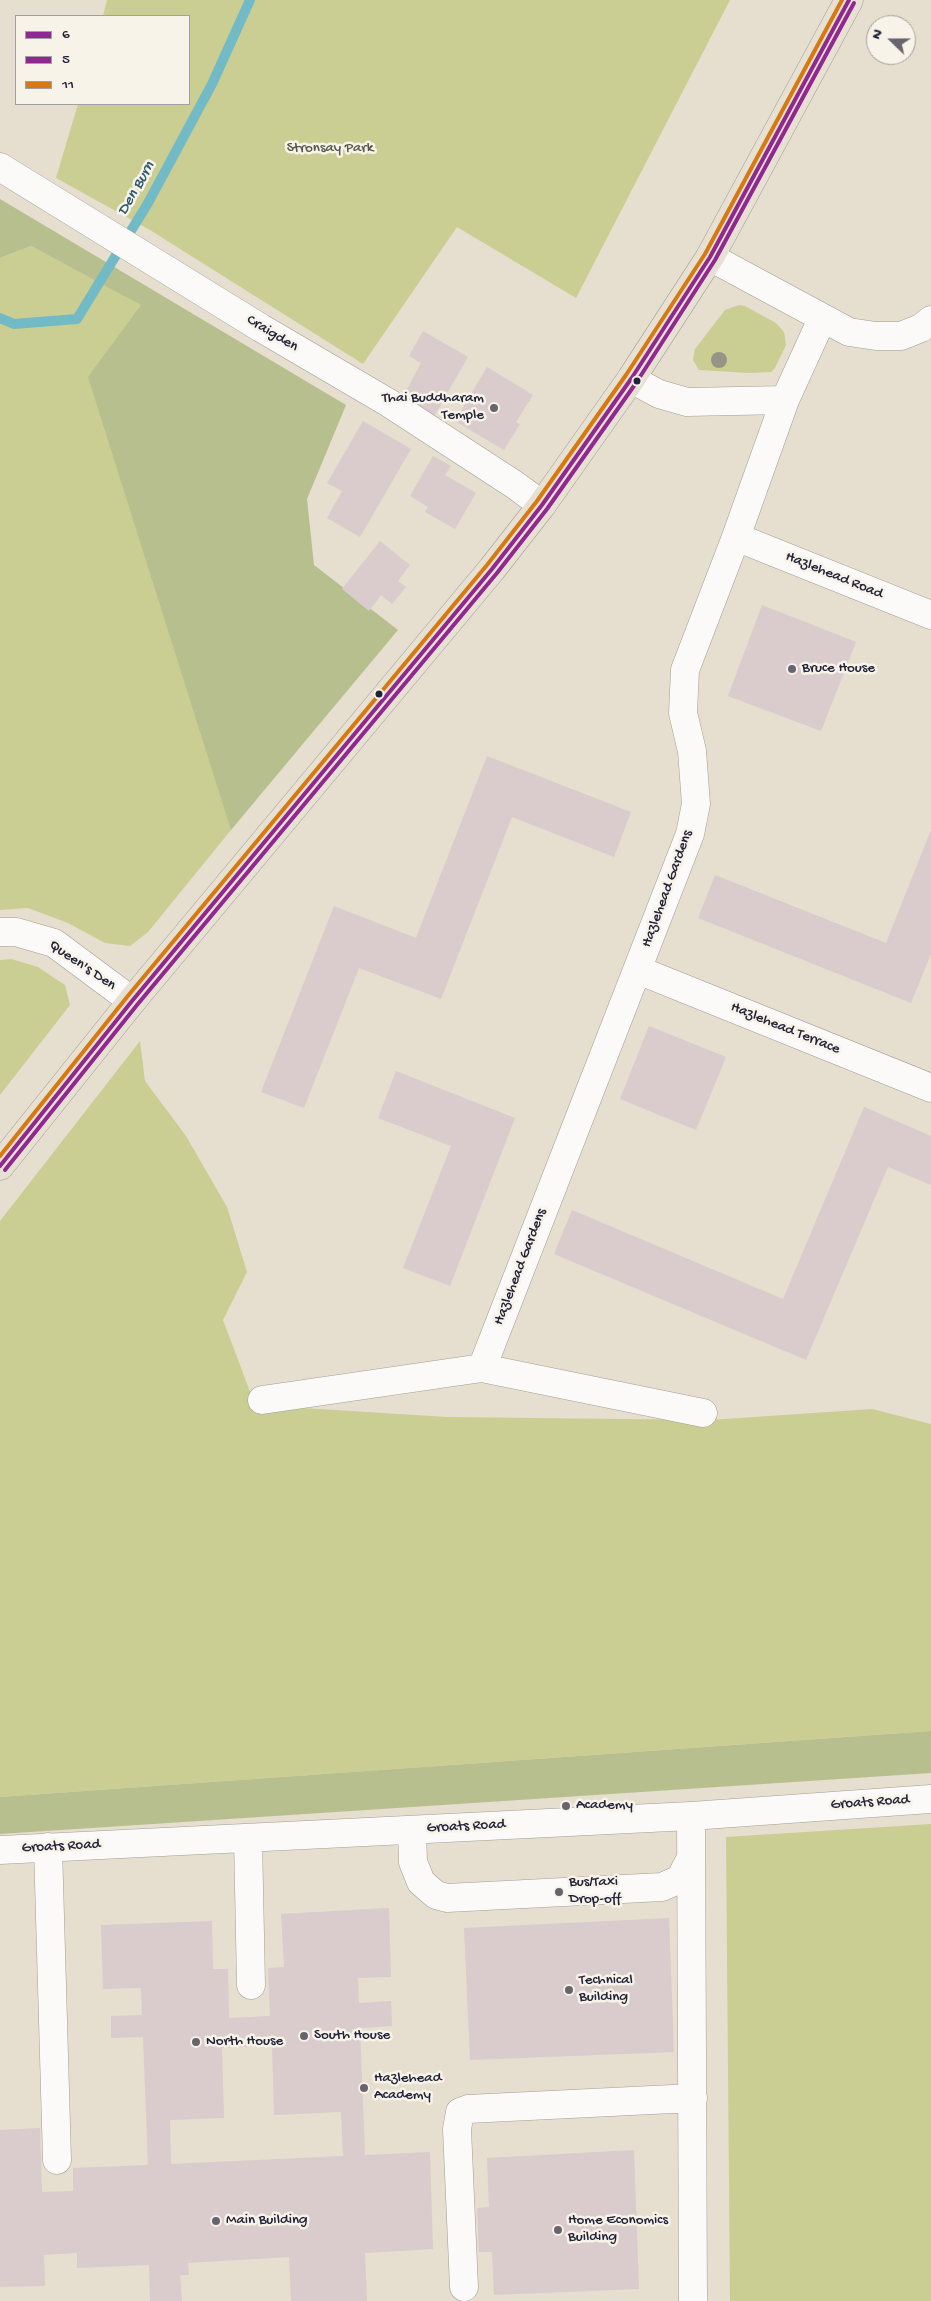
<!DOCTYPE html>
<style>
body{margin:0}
#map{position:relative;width:931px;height:2301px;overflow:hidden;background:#e6dece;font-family:"Gochi Hand",sans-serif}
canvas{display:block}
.legend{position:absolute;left:15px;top:15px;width:175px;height:90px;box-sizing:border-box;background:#f7f3e8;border:1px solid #a29fa3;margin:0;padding:6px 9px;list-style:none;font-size:15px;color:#22223b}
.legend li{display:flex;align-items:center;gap:10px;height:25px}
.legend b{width:25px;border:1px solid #a29fa3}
.north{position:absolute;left:866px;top:15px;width:50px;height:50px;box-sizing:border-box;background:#f7f3e8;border:1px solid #a29fa3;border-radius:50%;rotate:292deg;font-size:14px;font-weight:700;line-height:20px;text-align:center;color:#22223b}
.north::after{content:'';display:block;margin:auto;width:18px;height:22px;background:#67646e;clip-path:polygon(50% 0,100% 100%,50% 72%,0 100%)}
</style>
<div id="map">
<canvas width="931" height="2301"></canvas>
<ul class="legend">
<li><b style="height:6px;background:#90288f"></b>6</li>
<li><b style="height:6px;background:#90288f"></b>5</li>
<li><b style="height:6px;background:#d67911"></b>11</li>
</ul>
<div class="north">N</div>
</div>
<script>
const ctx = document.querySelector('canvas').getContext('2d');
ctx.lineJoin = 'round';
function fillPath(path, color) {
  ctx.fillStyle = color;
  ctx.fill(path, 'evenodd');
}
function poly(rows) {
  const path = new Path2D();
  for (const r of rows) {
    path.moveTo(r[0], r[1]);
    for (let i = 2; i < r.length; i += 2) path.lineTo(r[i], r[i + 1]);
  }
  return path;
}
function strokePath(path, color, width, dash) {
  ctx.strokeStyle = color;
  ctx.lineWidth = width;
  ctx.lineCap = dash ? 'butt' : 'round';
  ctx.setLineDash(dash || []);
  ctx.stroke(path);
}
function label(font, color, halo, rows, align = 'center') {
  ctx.font = font + ' "Gochi Hand",sans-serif';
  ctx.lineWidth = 5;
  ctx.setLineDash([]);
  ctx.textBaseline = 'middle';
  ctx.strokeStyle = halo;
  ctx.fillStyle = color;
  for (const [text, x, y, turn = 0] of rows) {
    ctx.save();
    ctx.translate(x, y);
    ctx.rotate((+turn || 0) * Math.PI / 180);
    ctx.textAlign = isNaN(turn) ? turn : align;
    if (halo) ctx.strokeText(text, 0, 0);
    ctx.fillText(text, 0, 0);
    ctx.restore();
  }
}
fillPath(poly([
 [107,0,730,0,576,298,457,227,363,364,150,230,56,178,78,104,189,104,189,16,103,16],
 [31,246,142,305,231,830,148,932,130,946,105,943,68,923,28,908,0,910,0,258],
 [739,305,745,306,776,323,784,332,786,345,775,368,771,372,749,373,699,370,693,360,695,349,725,310],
 [11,959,38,967,65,985,70,1005,0,1095,0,960],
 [140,1041,145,1081,186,1136,227,1207,247,1272,223,1320,255,1405,447,1417,710,1420,872,1409,931,1424,931,1731,0,1797,0,1221],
 [931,1824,931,2301,730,2301,726,1837]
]), '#cace93');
fillPath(poly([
 [0,199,346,405,307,499,314,565,398,630,231,830,88,377,141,305,31,246,0,258],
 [931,1731,931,1773,0,1834,0,1797]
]), '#b6bf8d');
strokePath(poly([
 [0,318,14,324,77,319,148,203,212,84,250,0]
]), '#72bac5', 10);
fillPath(poly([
 [423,331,468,357,432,420,400,402,421,363,409,356],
 [487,367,533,395,516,422,520,424,504,450,455,421],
 [363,421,411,449,360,537,327,518,342,491,327,483],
 [433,456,451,466,445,475,476,493,455,529,425,512,428,507,410,496],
 [380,541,410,565,398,581,406,587,392,604,381,595,369,611,342,589],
 [762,605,856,642,821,731,728,696],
 [487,756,631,812,614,857,512,817,441,999,359,968,304,1108,261,1092,334,906,416,938],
 [931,830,931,954,911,1003,698,918,715,875,886,943],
 [649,1026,726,1057,696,1130,620,1099],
 [396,1071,515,1118,450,1286,403,1268,451,1146,378,1118],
 [864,1107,931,1136,931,1185,888,1167,806,1360,554,1254,572,1210,783,1299],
 [389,1908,391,1977,358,1978,359,2003,391,2001,392,2026,360,2028,365,2155,430,2152,433,2249,365,2253,367,2301,291,2301,289,2257,188,2263,189,2275,180,2275,182,2301,150,2301,149,2265,77,2268,77,2253,44,2255,45,2286,0,2287,0,2130,40,2128,42,2192,73,2191,73,2168,148,2165,143,2037,111,2038,111,2016,142,2015,141,1988,103,1989,101,1925,212,1921,213,1969,228,1969,229,2018,270,2016,268,1968,284,1967,281,1914],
 [272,2045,274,2115,341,2112,343,2156,171,2164,170,2120,224,2118,222,2048],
 [669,1918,674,2052,470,2060,464,1928],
 [634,2150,639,2289,494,2295,492,2252,479,2252,477,2208,489,2207,487,2158]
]), '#dacbcd');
const minor = poly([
 [0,167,261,328,389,403,515,485,542,505],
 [710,257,849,332,876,336,901,336,921,328,931,320],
 [631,379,659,394,687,402,785,400],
 [736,537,931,615],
 [0,932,16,932,54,943,132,1001],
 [638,970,931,1088],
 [482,1368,690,834,696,804,692,751,683,713,685,670,736,537,785,400,822,319],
 [262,1400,482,1368,703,1413],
 [691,1816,693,2301],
 [412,1830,413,1862,421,1882,436,1895,447,1898,662,1887,680,1879,691,1858],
 [248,1838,251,1985],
 [48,1847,57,2160],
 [0,1850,691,1816,931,1799],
 [464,2287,457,2129,460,2112,468,2109,693,2098]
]);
const major = poly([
 [0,1166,132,1001,492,569,542,505,631,379,710,257,849,0]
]);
strokePath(minor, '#a19d96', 29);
strokePath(major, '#a19d96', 29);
strokePath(minor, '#fbfaf8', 28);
strokePath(major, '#e7e1d3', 28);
strokePath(poly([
 [0,1166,132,1001,492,569,542,505,631,379,710,257,849,0]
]), '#90288f', 4);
strokePath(poly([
 [5,1170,137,1005,497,573,547,509,636,383,715,260,854,3]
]), '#90288f', 4);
strokePath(poly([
 [0,1156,127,997,487,565,537,501,626,375,705,254,842,0]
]), '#d67911', 4);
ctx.fillStyle = '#969585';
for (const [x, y] of [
 [719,360]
]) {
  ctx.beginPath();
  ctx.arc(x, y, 8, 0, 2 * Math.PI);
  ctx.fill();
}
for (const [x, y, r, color] of [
 [637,381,4.5,"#22223b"],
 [494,408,5,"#67646e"],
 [792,669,5,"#67646e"],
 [379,694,4.5,"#22223b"],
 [566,1806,5,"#67646e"],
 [559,1892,5,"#67646e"],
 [569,1990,5,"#67646e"],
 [304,2036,5,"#67646e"],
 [196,2042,5,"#67646e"],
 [364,2088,5,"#67646e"],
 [216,2221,5,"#67646e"],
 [558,2230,5,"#67646e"]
]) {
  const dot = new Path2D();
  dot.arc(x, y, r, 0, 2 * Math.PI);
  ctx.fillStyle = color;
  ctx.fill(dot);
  strokePath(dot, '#f7f3e8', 2);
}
label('15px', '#555949', '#f7f3e8', [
 ["Stronsay Park",330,149]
]);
label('15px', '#22223b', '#f7f3e8', [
 ["Craigden",272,334,31],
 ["Hazlehead Road",834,576,22],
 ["Hazlehead Gardens",668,889,-70],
 ["Queen's Den",82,966,34],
 ["Hazlehead Terrace",785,1029,22],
 ["Hazlehead Gardens",521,1267,-69],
 ["Groats Road",870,1803,-4],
 ["Groats Road",466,1827,-3],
 ["Groats Road",61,1847,-3]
]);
label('15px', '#22223b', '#f7f3e8', [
 ["Thai Buddharam",484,399,"right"],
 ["Temple",484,416,"right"],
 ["Bruce House",802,669],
 ["Academy",576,1806],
 ["Bus/Taxi",569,1883],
 ["Drop-off",569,1900],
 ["Technical",579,1981],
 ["Building",579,1998],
 ["South House",314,2036],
 ["North House",206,2042],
 ["Hazlehead",374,2079],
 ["Academy",374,2096],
 ["Main Building",226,2221],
 ["Home Economics",568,2221],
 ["Building",568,2238]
], 'left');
label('italic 16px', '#2e5871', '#f7f3e8', [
 ["Den Burn",137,189,-60]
]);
</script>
